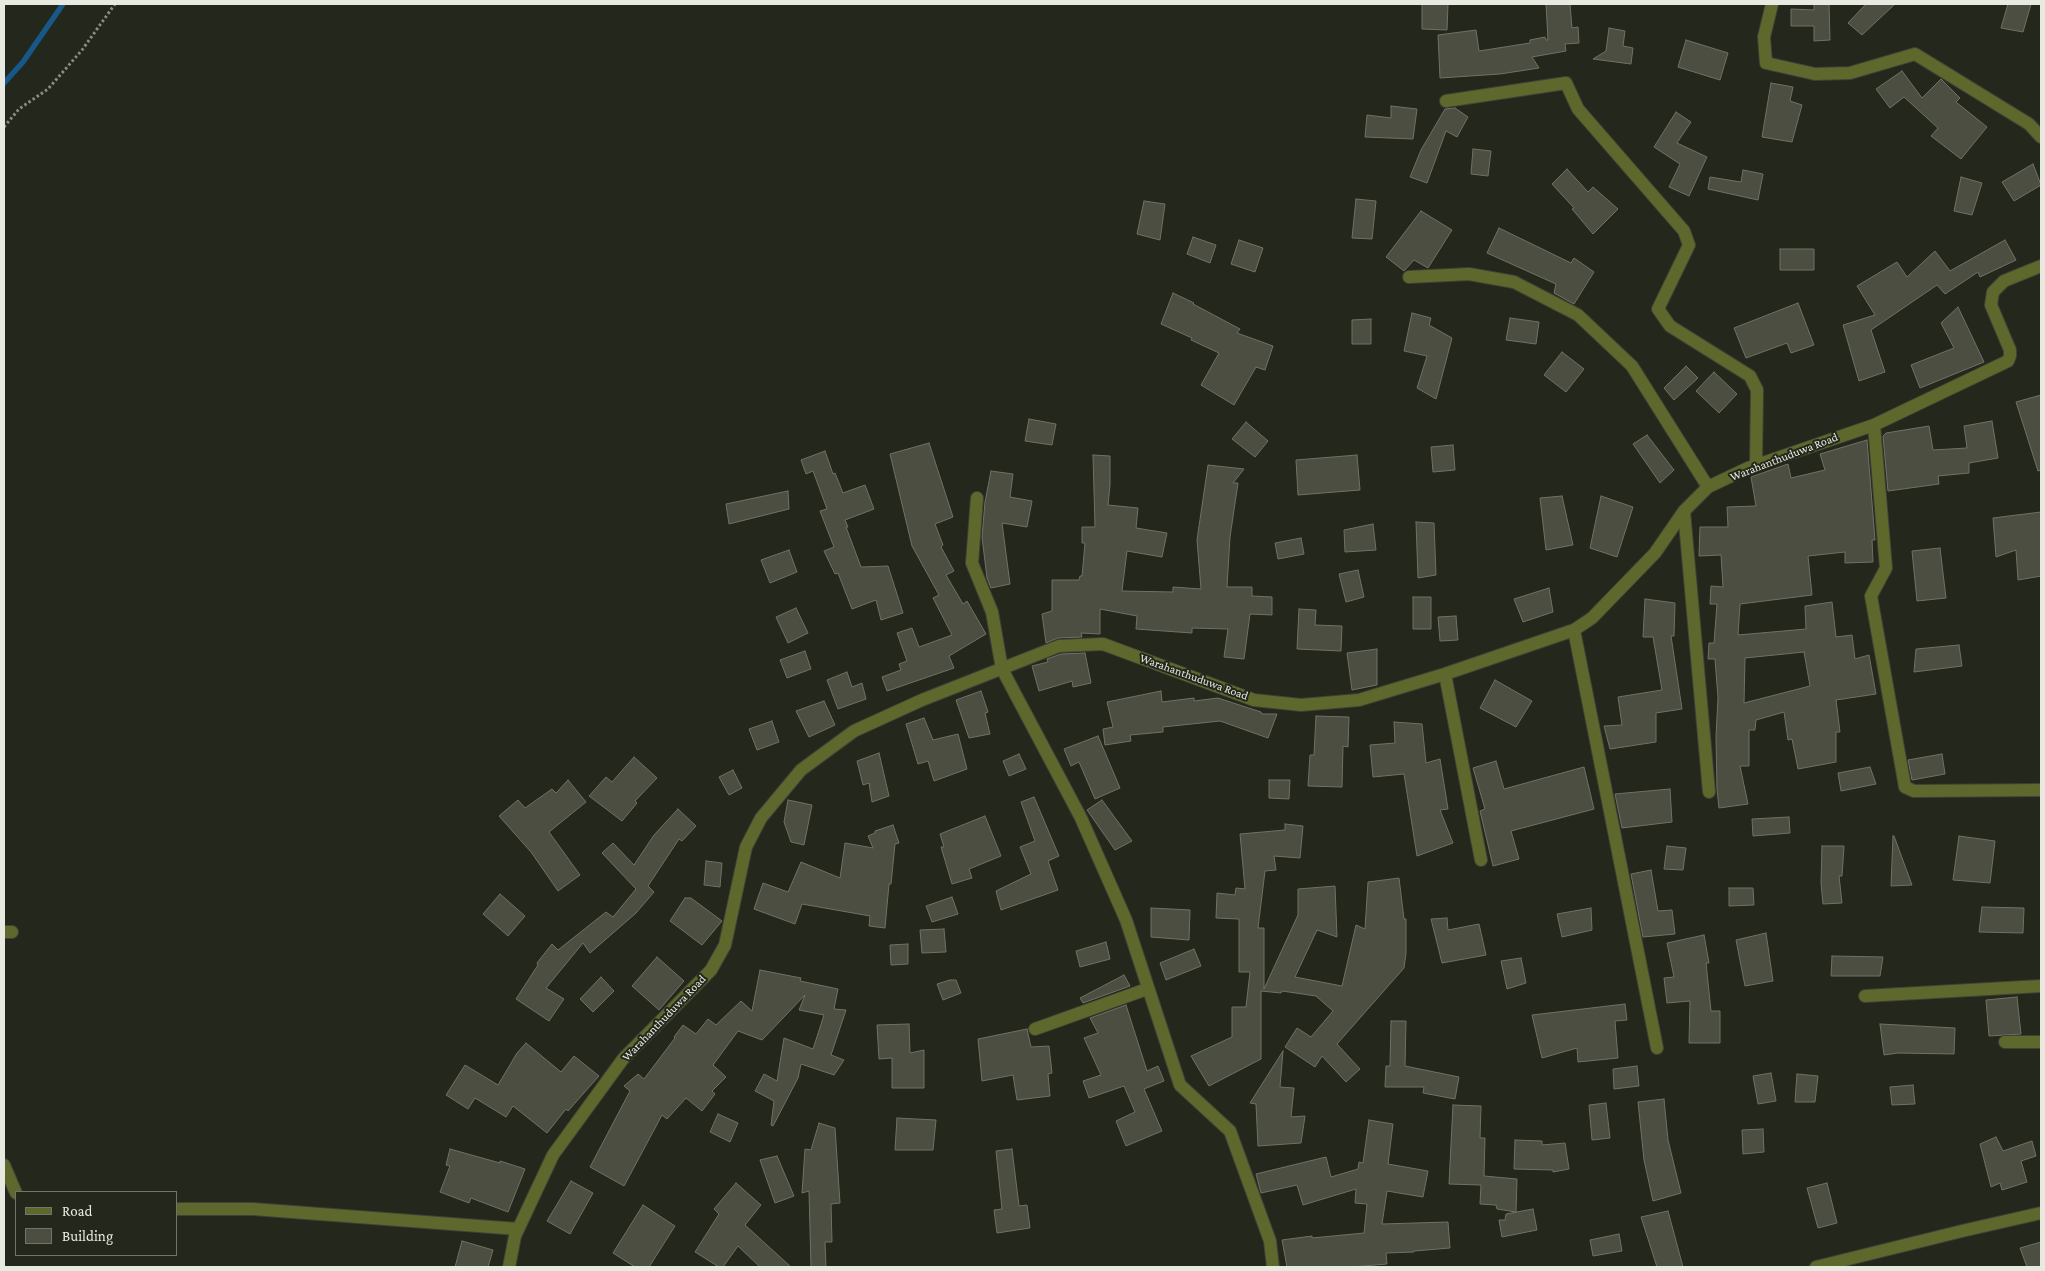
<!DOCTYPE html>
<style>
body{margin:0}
#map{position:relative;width:2045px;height:1271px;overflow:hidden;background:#24271b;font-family:"Crimson Pro",serif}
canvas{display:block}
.frame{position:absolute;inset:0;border:5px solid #e8eae2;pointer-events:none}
.legend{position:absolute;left:15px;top:1191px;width:162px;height:65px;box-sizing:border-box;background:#24271b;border:1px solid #72756b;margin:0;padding:6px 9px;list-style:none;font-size:15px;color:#e8eae2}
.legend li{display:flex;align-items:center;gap:10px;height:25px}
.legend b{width:25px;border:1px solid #72756b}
</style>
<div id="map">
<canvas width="2045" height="1271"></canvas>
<div class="frame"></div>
<ul class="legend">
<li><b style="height:6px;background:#5f682c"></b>Road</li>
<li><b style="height:14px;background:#4b4e40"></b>Building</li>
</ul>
</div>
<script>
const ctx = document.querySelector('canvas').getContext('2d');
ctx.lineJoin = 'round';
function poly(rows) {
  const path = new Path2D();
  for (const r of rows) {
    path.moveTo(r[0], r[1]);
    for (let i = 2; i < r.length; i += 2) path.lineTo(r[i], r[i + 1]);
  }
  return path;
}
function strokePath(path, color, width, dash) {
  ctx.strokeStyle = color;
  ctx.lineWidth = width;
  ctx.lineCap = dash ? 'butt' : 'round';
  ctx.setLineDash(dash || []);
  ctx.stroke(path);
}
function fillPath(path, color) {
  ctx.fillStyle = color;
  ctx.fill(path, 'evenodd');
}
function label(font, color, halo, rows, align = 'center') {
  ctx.font = font + ' "Crimson Pro",serif';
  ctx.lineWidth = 4;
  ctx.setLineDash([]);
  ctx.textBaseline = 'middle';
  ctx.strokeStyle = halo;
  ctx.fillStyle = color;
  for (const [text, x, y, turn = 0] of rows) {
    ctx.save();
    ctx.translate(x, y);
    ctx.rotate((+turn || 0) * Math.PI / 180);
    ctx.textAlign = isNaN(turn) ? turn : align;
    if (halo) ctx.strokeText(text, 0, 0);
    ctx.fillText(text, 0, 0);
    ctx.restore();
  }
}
strokePath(poly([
 [4,83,23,62,63,4]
]), '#185889', 5.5);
const building = poly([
 [1422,4,1448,4,1447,30,1422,29,1422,4],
 [1546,4,1570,4,1572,28,1578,27,1579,43,1565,44,1566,51,1532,57,1539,68,1500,74,1440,78,1438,35,1476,30,1479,51,1530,43,1530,40,1545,37,1546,40,1548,40,1546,4],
 [1814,4,1829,4,1830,40,1814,41,1814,26,1791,26,1791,9,1814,10,1814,4],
 [1866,4,1895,4,1862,35,1848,23,1866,4],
 [2008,4,2031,4,2023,32,2001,28,2008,4],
 [1609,28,1625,31,1623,46,1633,48,1631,64,1593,59,1606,51,1609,28],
 [1686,40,1728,53,1720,80,1678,67,1686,40],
 [1902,71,1922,98,1941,79,1960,98,1956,102,1987,127,1961,159,1931,136,1938,128,1904,97,1890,108,1876,89,1902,71],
 [1771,83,1793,87,1790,101,1802,105,1792,142,1762,137,1771,83],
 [1391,106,1417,109,1413,139,1365,137,1367,115,1391,118,1391,106],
 [1455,108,1468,117,1457,137,1446,131,1427,183,1410,177,1421,150,1445,109,1455,108],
 [1676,112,1691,122,1677,143,1707,157,1689,196,1669,187,1680,164,1654,147,1676,112],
 [1473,149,1491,151,1488,176,1471,174,1473,149],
 [2033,164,2041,185,2014,201,2002,182,2033,164],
 [1567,169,1588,192,1593,187,1618,209,1593,234,1572,209,1574,208,1552,184,1567,169],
 [1743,170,1763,174,1758,200,1708,189,1710,177,1741,182,1743,170],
 [1961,177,1982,183,1972,215,1954,211,1961,177],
 [1356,199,1376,201,1372,239,1352,238,1356,199],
 [1144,201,1165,204,1160,240,1137,234,1144,201],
 [1421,211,1452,230,1428,268,1414,260,1404,271,1386,257,1421,211],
 [1499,228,1571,263,1574,258,1594,272,1574,304,1554,293,1556,284,1487,253,1499,228],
 [1193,237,1216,245,1210,263,1187,254,1193,237],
 [1239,240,1263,248,1255,272,1231,264,1239,240],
 [2005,240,2016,260,1980,277,1978,272,1945,294,1937,285,1871,330,1885,372,1859,381,1843,325,1875,315,1857,286,1897,262,1907,277,1935,251,1950,271,2005,240],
 [1780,249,1814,249,1814,270,1780,270,1780,249],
 [1173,293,1194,303,1193,304,1240,329,1237,333,1273,346,1265,370,1256,367,1234,405,1201,385,1219,353,1191,340,1192,338,1161,324,1173,293],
 [1798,303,1814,345,1791,353,1787,343,1746,358,1734,328,1798,303],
 [1958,307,1984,362,1920,388,1911,365,1954,348,1941,323,1958,307],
 [1412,313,1431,318,1429,325,1452,338,1436,399,1417,388,1427,356,1404,351,1412,313],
 [1510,318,1539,322,1536,344,1506,340,1510,318],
 [1371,319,1371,344,1352,344,1352,320,1371,319],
 [1562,352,1584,369,1566,392,1544,375,1562,352],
 [1686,366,1698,378,1674,400,1664,388,1686,366],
 [1714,372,1737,394,1719,413,1696,391,1714,372],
 [2041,395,2041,470,2038,471,2016,402,2041,395],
 [1029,419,1056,424,1052,445,1025,441,1029,419],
 [1992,421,1998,458,1969,463,1969,473,1938,476,1939,484,1888,491,1883,436,1886,433,1929,426,1933,450,1967,448,1964,426,1992,421],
 [1246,422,1268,441,1255,457,1232,439,1246,422],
 [1647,435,1674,470,1660,483,1633,444,1647,435],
 [1867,440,1875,540,1872,540,1873,562,1845,563,1845,552,1808,556,1812,595,1740,604,1738,635,1806,629,1805,606,1832,602,1836,637,1852,635,1855,659,1869,655,1876,694,1836,700,1840,732,1836,732,1836,762,1798,769,1792,739,1788,740,1784,712,1756,720,1755,730,1749,730,1749,766,1740,766,1748,804,1719,808,1717,789,1716,737,1718,698,1715,659,1708,659,1709,643,1714,643,1717,604,1710,604,1711,586,1723,587,1721,555,1699,556,1700,527,1728,527,1727,507,1756,506,1751,477,1788,464,1791,478,1825,470,1820,454,1867,440],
 [1804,652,1810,686,1744,703,1745,658,1804,652],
 [929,443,953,517,935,524,943,545,941,547,954,571,946,575,963,604,967,601,986,634,949,656,954,668,887,691,882,677,901,670,899,664,907,661,897,633,912,628,919,647,952,635,933,598,939,595,912,546,890,454,929,443],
 [1453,445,1455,470,1433,472,1431,447,1453,445],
 [825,451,833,474,835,473,843,493,865,485,874,509,845,520,848,527,846,527,861,567,888,566,903,613,881,620,876,600,852,609,838,573,835,574,824,551,834,547,820,511,827,509,813,471,806,474,801,460,825,451],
 [1093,455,1110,456,1110,485,1108,505,1138,508,1136,528,1167,533,1162,557,1127,551,1122,591,1173,592,1173,587,1201,589,1197,540,1208,465,1244,469,1233,483,1238,483,1230,537,1227,587,1252,587,1252,596,1272,597,1272,615,1250,614,1244,659,1224,657,1228,629,1192,628,1192,633,1136,629,1137,616,1100,609,1100,634,1081,633,1082,637,1058,638,1046,643,1042,614,1052,611,1052,580,1079,580,1080,576,1082,576,1085,543,1082,543,1082,527,1095,527,1093,455],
 [1357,455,1360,490,1298,495,1296,460,1357,455],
 [991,471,1013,474,1010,497,1032,501,1027,527,1002,523,1010,584,991,588,987,578,982,537,985,502,991,471],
 [788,491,789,509,729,524,726,504,788,491],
 [1562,496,1573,545,1546,550,1540,498,1562,496],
 [1601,496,1633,507,1617,557,1590,548,1601,496],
 [2041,512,2041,576,2018,580,2016,550,1996,557,1993,518,2041,512],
 [1416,522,1434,523,1436,575,1418,578,1416,522],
 [1373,524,1376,550,1345,552,1344,530,1373,524],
 [1301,538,1304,554,1278,559,1275,543,1301,538],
 [1940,548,1946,598,1917,601,1912,551,1940,548],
 [789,550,797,572,770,583,761,560,789,550],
 [1358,570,1364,597,1346,602,1339,574,1358,570],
 [1549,588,1553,612,1523,622,1514,599,1549,588],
 [1413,597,1431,597,1431,629,1413,629,1413,597],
 [1645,599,1675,603,1674,636,1671,636,1682,709,1656,713,1656,742,1610,749,1604,726,1622,725,1618,697,1662,690,1653,637,1643,637,1645,599],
 [796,608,808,633,788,643,776,617,796,608],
 [1299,609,1316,610,1315,625,1342,626,1341,651,1297,649,1299,609],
 [1456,616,1458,640,1440,641,1438,617,1456,616],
 [1959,645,1962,666,1914,672,1916,649,1959,645],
 [1377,649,1377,685,1352,690,1347,653,1377,649],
 [805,651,811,669,787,678,780,660,805,651],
 [1085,653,1091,683,1073,687,1072,681,1039,691,1032,666,1048,662,1047,659,1061,654,1085,653],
 [847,672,852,687,862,683,866,699,838,709,827,680,847,672],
 [1495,680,1532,701,1516,727,1480,708,1495,680],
 [981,691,988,712,985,713,990,734,969,738,956,700,981,691],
 [1161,691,1162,702,1194,698,1194,701,1218,698,1261,712,1262,714,1277,714,1268,738,1220,721,1163,727,1163,732,1130,735,1131,741,1105,745,1103,729,1113,727,1107,702,1161,691],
 [824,701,835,725,809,737,796,711,824,701],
 [1316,716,1349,717,1348,747,1343,746,1342,787,1308,786,1310,755,1314,755,1316,716],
 [924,718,933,740,958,734,967,769,934,781,928,761,918,764,906,724,924,718],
 [772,721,779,742,757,750,749,729,772,721],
 [1394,722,1422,724,1426,763,1440,759,1448,809,1440,810,1453,843,1417,856,1404,774,1373,777,1370,745,1395,743,1394,722],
 [1098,736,1120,788,1095,799,1079,762,1071,766,1064,749,1098,736],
 [879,753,889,796,872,802,869,783,863,785,857,761,879,753],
 [1019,754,1026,769,1009,776,1003,761,1019,754],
 [1942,754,1945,774,1912,780,1908,760,1942,754],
 [634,757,657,778,635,801,637,803,622,821,589,796,606,777,612,782,634,757],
 [1496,761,1504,789,1584,767,1594,809,1511,831,1519,859,1493,866,1480,811,1485,809,1473,768,1496,761],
 [1870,767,1876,784,1841,791,1838,773,1870,767],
 [733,770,742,788,729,795,719,777,733,770],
 [568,780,586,802,549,832,580,875,558,891,531,852,499,816,518,800,525,808,552,789,556,793,568,780],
 [1269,780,1290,780,1289,799,1269,798,1269,780],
 [1670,789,1672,822,1622,828,1615,794,1670,789],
 [1034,797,1059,856,1048,861,1058,890,1001,910,996,891,1031,874,1020,847,1035,841,1021,802,1034,797],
 [788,800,812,805,804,845,791,842,784,822,788,800],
 [1102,800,1132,841,1115,850,1087,810,1102,800],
 [678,809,696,826,682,841,679,839,648,886,654,892,636,913,590,953,583,943,546,988,564,999,549,1021,516,999,538,965,537,963,552,944,558,950,606,912,613,917,636,889,602,853,613,843,634,865,654,835,678,809],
 [985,816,1001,856,969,869,972,878,952,884,941,847,944,847,940,834,985,816],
 [1789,817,1790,833,1753,836,1752,819,1789,817],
 [1285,824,1303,826,1300,858,1274,856,1276,870,1265,871,1258,928,1264,928,1264,989,1298,915,1298,889,1335,886,1337,937,1317,930,1295,977,1342,986,1356,925,1365,929,1368,882,1399,878,1404,919,1406,919,1406,953,1404,968,1337,1044,1360,1069,1346,1082,1322,1056,1315,1067,1285,1047,1297,1028,1311,1037,1333,1011,1316,996,1282,991,1281,993,1261,991,1261,1059,1209,1086,1191,1056,1232,1037,1232,1007,1246,1007,1250,972,1239,972,1239,919,1216,918,1217,893,1235,895,1236,888,1245,889,1240,834,1285,830,1285,824],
 [893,825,899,843,895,844,891,884,889,884,885,928,869,926,870,916,802,904,795,924,754,909,763,883,788,892,801,862,840,878,845,843,873,848,868,836,875,833,875,831,893,825],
 [1893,836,1894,836,1912,885,1891,886,1893,836],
 [1959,836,1995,841,1990,883,1953,880,1959,836],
 [1667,846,1686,848,1683,870,1664,869,1667,846],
 [1822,846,1844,846,1842,876,1839,876,1842,903,1823,904,1821,883,1822,846],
 [706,861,722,863,720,887,704,885,706,861],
 [1651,870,1658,911,1672,910,1675,934,1643,937,1631,874,1651,870],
 [1729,888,1753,888,1754,905,1729,906,1729,888],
 [500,894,525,916,508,936,483,914,500,894],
 [952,897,958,914,932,922,926,906,952,897],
 [685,898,691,898,722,921,702,945,670,921,685,898],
 [1982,907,2024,908,2023,933,1979,932,1982,907],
 [1151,908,1190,910,1189,940,1151,937,1151,908],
 [1591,908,1592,930,1562,937,1557,914,1591,908],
 [1447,918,1448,930,1479,924,1486,955,1442,963,1431,919,1447,918],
 [944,929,946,952,922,953,920,930,944,929],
 [1766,933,1773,981,1745,986,1736,940,1766,933],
 [1704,935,1709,963,1706,963,1711,1011,1720,1011,1720,1043,1689,1043,1690,1001,1667,1003,1664,978,1674,977,1667,943,1704,935],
 [1106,942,1110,959,1080,967,1076,951,1106,942],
 [908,944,908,964,891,965,890,945,908,944],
 [1194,949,1201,966,1166,980,1160,963,1194,949],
 [1832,956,1883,957,1880,976,1831,976,1832,956],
 [657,957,684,981,659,1010,632,986,657,957],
 [1521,958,1526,983,1507,989,1501,961,1521,958],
 [760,970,801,978,800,981,838,989,834,1009,846,1010,831,1055,844,1060,834,1075,801,1064,798,1078,773,1126,771,1125,774,1101,755,1091,764,1074,777,1081,784,1038,813,1049,824,1015,799,1010,805,995,762,1040,738,1031,713,1065,726,1077,712,1091,715,1094,702,1111,686,1098,667,1119,662,1115,624,1186,590,1167,630,1091,624,1086,638,1074,644,1079,675,1038,674,1037,683,1025,696,1034,708,1019,716,1025,741,1001,752,1011,760,970],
 [1124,975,1130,986,1083,1003,1080,998,1124,975],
 [601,977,614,991,593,1012,580,999,601,977],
 [950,980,956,980,961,993,943,1000,937,984,950,980],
 [2017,997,2021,1034,1989,1036,1986,1000,2017,997],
 [1625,1004,1627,1020,1615,1021,1618,1058,1578,1062,1577,1048,1542,1058,1532,1015,1625,1004],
 [1126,1005,1147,1071,1158,1066,1164,1081,1144,1089,1162,1131,1126,1146,1116,1121,1135,1112,1124,1086,1089,1098,1083,1081,1101,1075,1084,1038,1098,1033,1090,1018,1126,1005],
 [1391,1021,1406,1021,1405,1066,1459,1077,1455,1099,1423,1093,1424,1087,1385,1087,1386,1066,1390,1066,1391,1021],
 [909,1024,910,1053,924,1050,924,1088,892,1088,892,1058,879,1059,877,1025,909,1024],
 [1880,1024,1955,1028,1954,1054,1898,1053,1884,1055,1880,1024],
 [1027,1029,1031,1047,1049,1046,1052,1073,1048,1074,1050,1096,1017,1100,1013,1075,982,1081,978,1039,1027,1029],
 [526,1043,561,1072,574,1056,599,1076,568,1111,566,1109,547,1133,513,1106,506,1117,475,1098,468,1109,446,1095,465,1065,498,1085,517,1053,526,1043],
 [1283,1051,1280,1087,1294,1088,1291,1117,1305,1116,1301,1143,1258,1146,1256,1104,1250,1103,1283,1051],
 [1637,1066,1639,1086,1614,1089,1613,1069,1637,1066],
 [1771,1073,1776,1101,1758,1104,1753,1076,1771,1073],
 [1797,1074,1818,1076,1815,1102,1795,1102,1797,1074],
 [1913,1085,1915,1104,1892,1105,1890,1087,1913,1085],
 [1664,1099,1668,1140,1681,1193,1653,1201,1644,1160,1638,1102,1664,1099],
 [1606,1103,1610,1138,1592,1140,1589,1105,1606,1103],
 [1453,1105,1481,1106,1480,1138,1485,1138,1484,1176,1517,1179,1516,1212,1497,1209,1496,1205,1480,1204,1481,1185,1449,1184,1453,1105],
 [718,1114,738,1123,730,1142,710,1132,718,1114],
 [897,1118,936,1120,933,1150,895,1150,897,1118],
 [1369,1120,1393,1124,1388,1164,1428,1171,1423,1197,1387,1191,1382,1224,1448,1222,1450,1248,1414,1251,1414,1252,1386,1253,1387,1264,1351,1267,1287,1267,1282,1240,1312,1236,1312,1238,1364,1233,1367,1204,1355,1203,1356,1189,1303,1205,1297,1185,1261,1193,1256,1174,1326,1157,1331,1177,1358,1169,1359,1162,1363,1163,1369,1120],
 [819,1123,835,1128,840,1203,831,1204,832,1242,825,1242,826,1267,811,1267,809,1191,802,1193,805,1149,811,1150,819,1123],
 [1763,1129,1764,1152,1743,1154,1742,1130,1763,1129],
 [1996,1137,2003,1151,2032,1141,2036,1156,2021,1161,2027,1182,2002,1190,2000,1183,1991,1187,1980,1144,1996,1137],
 [1515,1140,1542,1141,1542,1145,1565,1143,1569,1169,1553,1172,1553,1170,1514,1169,1515,1140],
 [450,1149,500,1163,500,1161,525,1169,508,1212,471,1198,469,1203,440,1192,450,1166,446,1165,450,1149],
 [1012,1149,1019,1206,1027,1205,1030,1228,997,1233,994,1210,1002,1209,996,1151,1012,1149],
 [777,1156,794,1196,775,1203,760,1160,777,1156],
 [571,1181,593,1193,570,1234,547,1221,571,1181],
 [736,1183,761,1205,745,1225,791,1267,760,1267,738,1246,723,1267,719,1267,695,1252,719,1214,714,1209,736,1183],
 [1827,1183,1837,1223,1818,1228,1807,1188,1827,1183],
 [643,1205,675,1226,649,1267,635,1267,613,1253,643,1205],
 [1533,1209,1537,1230,1502,1237,1499,1220,1505,1220,1506,1214,1533,1209],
 [1668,1211,1683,1267,1657,1267,1641,1217,1668,1211],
 [1619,1234,1622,1251,1593,1256,1590,1240,1619,1234],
 [462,1241,493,1250,488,1267,455,1267,462,1241],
 [2041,1242,2041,1267,2027,1267,2020,1248,2041,1242]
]);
fillPath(building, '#4b4e40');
strokePath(building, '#6f7264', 1);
const minor = poly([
 [1772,4,1764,37,1766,63,1815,74,1850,73,1915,54,2029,124,2041,137],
 [1446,101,1566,83,1578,109,1684,231,1689,245,1658,309,1670,326,1750,376,1757,390,1756,465],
 [1409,277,1469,274,1514,282,1578,315,1632,366,1708,487],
 [1874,425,1886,568,1871,596,1905,787,1914,791,2041,790],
 [977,498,972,563,992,612,1002,669,1081,818,1126,920,1180,1085,1230,1131,1270,1241,1273,1267],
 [1684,511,1709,792],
 [1574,630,1657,1048],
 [1445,674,1481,860],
 [4,932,12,932],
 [1865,996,2041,986],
 [1035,1029,1147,989],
 [2005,1042,2041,1042],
 [4,1165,16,1193],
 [176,1209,253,1209,518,1229],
 [509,1267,515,1236,553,1155,623,1059,711,970,725,945,746,847,761,818,801,770,854,731,922,700,1059,646,1103,644,1254,700,1301,705,1359,700,1445,674,1574,630,1592,618,1655,553,1684,511,1708,487,1748,468,1874,425,2008,361,2010,356,2010,350,1991,305,1993,292,2004,281,2041,266],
 [1816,1267,1962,1231,2041,1213]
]);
strokePath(minor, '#3f4237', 14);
strokePath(poly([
 [4,127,19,109,48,89,82,50,115,4]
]), '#8a8c82', 3, [2.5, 2.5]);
strokePath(minor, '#5f682c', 12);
label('12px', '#e8eae2', '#24271b', [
 ["Warahanthuduwa Road",1784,457,-21],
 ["Warahanthuduwa Road",1194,677,20],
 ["Warahanthuduwa Road",664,1018,-46]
]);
</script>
